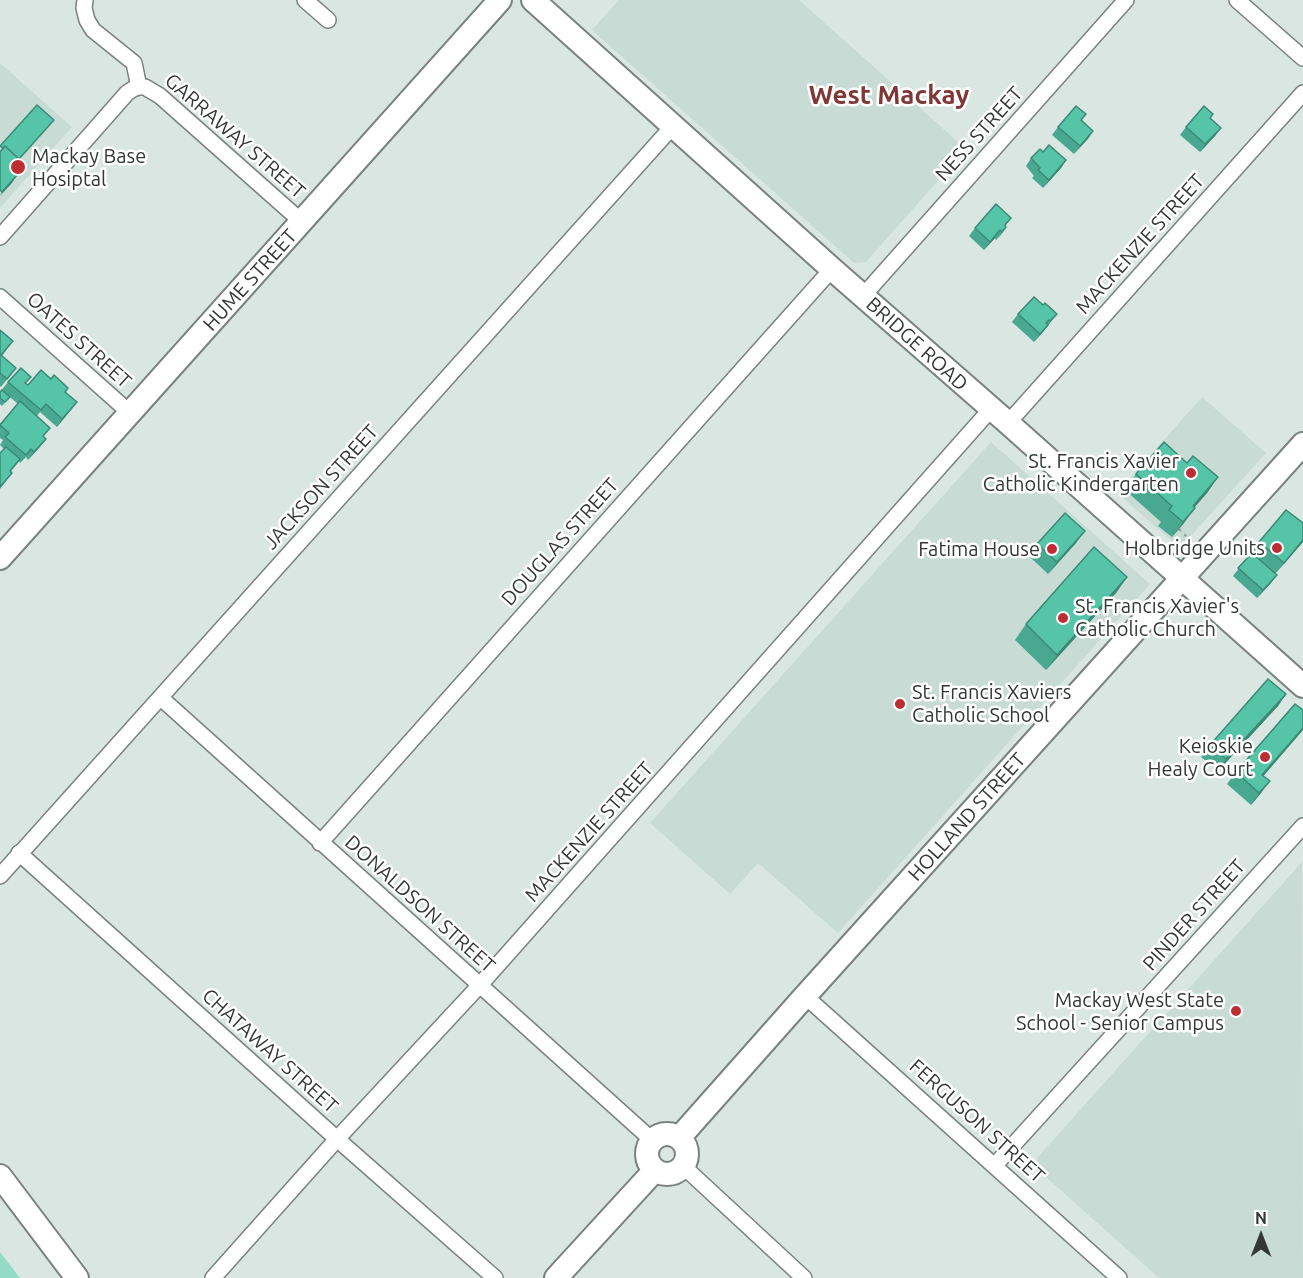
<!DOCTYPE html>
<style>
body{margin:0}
#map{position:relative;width:1303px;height:1278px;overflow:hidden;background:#dae6e2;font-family:Ubuntu,sans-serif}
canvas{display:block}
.north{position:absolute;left:1231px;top:1206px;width:60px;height:60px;-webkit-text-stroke:4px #fff;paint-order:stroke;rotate:0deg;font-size:16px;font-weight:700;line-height:24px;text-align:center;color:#333836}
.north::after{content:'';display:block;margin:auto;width:21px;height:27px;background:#333836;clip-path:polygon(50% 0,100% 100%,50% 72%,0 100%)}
</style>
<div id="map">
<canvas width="1303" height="1278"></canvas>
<div class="north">N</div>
</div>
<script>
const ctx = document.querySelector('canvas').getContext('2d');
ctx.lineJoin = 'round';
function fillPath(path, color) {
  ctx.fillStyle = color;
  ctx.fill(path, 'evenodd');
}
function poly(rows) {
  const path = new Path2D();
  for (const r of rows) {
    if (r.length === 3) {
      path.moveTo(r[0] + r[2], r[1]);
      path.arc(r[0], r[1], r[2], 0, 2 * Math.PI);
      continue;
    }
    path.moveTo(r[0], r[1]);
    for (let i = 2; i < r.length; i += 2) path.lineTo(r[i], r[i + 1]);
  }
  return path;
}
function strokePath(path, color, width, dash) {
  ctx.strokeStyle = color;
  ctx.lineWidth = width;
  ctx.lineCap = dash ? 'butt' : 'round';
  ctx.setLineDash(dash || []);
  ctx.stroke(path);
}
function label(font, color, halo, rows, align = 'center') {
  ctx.font = font + ' Ubuntu,sans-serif';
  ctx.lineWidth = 5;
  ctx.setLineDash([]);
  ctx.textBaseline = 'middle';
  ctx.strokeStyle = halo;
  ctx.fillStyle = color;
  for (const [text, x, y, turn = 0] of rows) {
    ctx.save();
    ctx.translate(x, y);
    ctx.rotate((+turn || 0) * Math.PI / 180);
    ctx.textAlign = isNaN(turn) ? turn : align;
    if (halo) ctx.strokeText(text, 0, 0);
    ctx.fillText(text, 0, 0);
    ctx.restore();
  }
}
fillPath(poly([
 [619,0,799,0,966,149,866,262,854,263,592,30],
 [0,63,72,127,0,208],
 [1202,397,1266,453,1180,548,1117,493],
 [991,442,1150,584,838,933,758,863,730,894,650,823],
 [1302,862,1303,1278,1159,1278,1038,1170,1037,1158]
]), '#c8dcd5');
fillPath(poly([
 [0,1252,20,1278,0,1278]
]), '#93ddc7');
const street = poly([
 [85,0,84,8,87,20,93,30,134,63,139,87],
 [305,0,328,20],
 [1237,0,1303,58],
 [0,237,127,93,133,89,139,87,145,87,160,96,302,222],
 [863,296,1126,0],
 [0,297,130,413],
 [1008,423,1303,93],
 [161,698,652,1140],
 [320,843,832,269],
 [19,853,337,1139,495,1278],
 [0,876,673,126],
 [805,996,1119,1278],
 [995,1165,1303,826],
 [683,1166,804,1278],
 [213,1278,337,1139,479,986,991,409]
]);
const secondary = poly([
 [533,0,832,269,1008,423,1303,686],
 [0,558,500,0],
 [667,1154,20],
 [679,1138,805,996,1303,444],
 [0,1176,77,1278],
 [556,1278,655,1170]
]);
strokePath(street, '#78837f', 18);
strokePath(secondary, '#78837f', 26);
strokePath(poly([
 [1179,529,1191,541]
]), '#939c99', 2, [3, 4.5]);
strokePath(street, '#fff', 15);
strokePath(secondary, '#fff', 22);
fillPath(poly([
 [1210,118,1221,128,1215,136,1200,152,1180,135,1186,127],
 [1082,120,1093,131,1074,154,1052,135,1058,127],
 [1043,152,1066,160,1061,168,1043,188,1032,178,1034,176,1026,166,1031,158],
 [1006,226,1006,227,1001,235,996,240,995,238,984,250,969,236,975,228],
 [1018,314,1057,314,1042,333,1034,342,1012,322],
 [0,330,7,349,2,356,16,368,1,387,0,386],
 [51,379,68,388,65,392,77,402,57,427,40,412,37,416,44,437,46,439,28,460,26,457,20,463,19,461,11,471,12,473,0,489,0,453,4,449,0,445,3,440,0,438,0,424,18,404,10,397,2,406,0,404,0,392,8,382,26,384,28,385],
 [1187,463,1218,477,1207,493,1194,507,1184,523,1172,537,1158,526,1161,522,1125,490,1136,474],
 [1303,523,1303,542,1275,574,1271,583,1257,598,1233,576,1259,542],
 [1076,543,1048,574,1028,555,1037,544],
 [1127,577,1116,593,1046,670,1015,640,1026,624],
 [1286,694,1278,706,1218,771,1201,757,1210,745],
 [1303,730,1263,776,1261,793,1251,805,1227,784,1236,772]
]), '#49a990');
fillPath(poly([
 [1221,128,1215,136,1200,152,1205,144],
 [1093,131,1088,139,1074,154,1080,146],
 [1066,160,1061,168,1043,188,1049,180],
 [17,175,12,183,0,196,2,192],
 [1000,230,995,238,984,250,990,242],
 [1057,314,1042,333,1034,342,1040,334],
 [77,402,71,410,57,427,62,419],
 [46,439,40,447,28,460,34,452],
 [1218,477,1207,493,1182,522,1193,506],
 [1195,508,1184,523,1172,537,1183,522],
 [1085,531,1076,543,1048,574,1057,562],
 [1303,540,1303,542,1275,574,1284,563],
 [1277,575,1271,583,1257,598,1263,590],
 [1127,577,1116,593,1046,670,1057,655],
 [1286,694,1278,706,1218,771,1226,759],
 [1303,728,1303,730,1254,787,1262,775],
 [1270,781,1261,793,1251,805,1259,793]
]), '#3c8975');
const building = poly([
 [37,105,54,120,19,159,5,146,3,148,0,146,37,105],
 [1076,106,1086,114,1081,120,1093,131,1080,146,1058,127,1076,106],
 [1204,106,1213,114,1210,118,1221,128,1205,144,1186,127,1204,106],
 [1049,145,1066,160,1049,180,1038,170,1040,168,1031,158,1040,149,1043,152,1049,145],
 [5,146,21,161,13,170,17,175,2,192,0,190,0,152,5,146],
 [996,204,1011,218,1005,225,1006,227,1002,232,1000,230,990,242,975,228,996,204],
 [1034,297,1043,305,1045,303,1057,314,1050,321,1049,320,1046,323,1048,325,1040,334,1018,314,1034,297],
 [0,330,13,341,1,355,16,368,7,379,0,373,0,330],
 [21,368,31,377,25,383,28,385,41,370,51,379,54,375,68,388,65,392,77,402,62,419,46,404,41,410,8,382,21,368],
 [2,390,10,397,5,402,0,398,0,392,2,390],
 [20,401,50,428,43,436,46,439,34,452,31,449,26,455,5,437,9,433,0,425,20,401],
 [1164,442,1187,463,1193,456,1218,477,1193,506,1195,508,1183,522,1169,510,1172,506,1136,474,1164,442],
 [6,447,20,459,10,471,12,473,0,487,0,453,6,447],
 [1286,510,1303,523,1303,540,1284,563,1259,542,1286,510],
 [1065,513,1085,531,1057,562,1037,544,1065,513],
 [1094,547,1127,577,1057,655,1026,624,1094,547],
 [1252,553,1277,575,1263,590,1238,568,1252,553],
 [1268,679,1286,694,1226,759,1210,745,1268,679],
 [1295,704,1303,710,1303,728,1262,775,1270,781,1259,793,1236,772,1295,704]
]);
fillPath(building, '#55c4a7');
strokePath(building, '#3c8975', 1.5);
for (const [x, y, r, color] of [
 [18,167,8,"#bd2d34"],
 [1191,473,6,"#bd2d34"],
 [1277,548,6,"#bd2d34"],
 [1052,549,6,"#bd2d34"],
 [1063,618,6,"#bd2d34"],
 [900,704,6,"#bd2d34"],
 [1265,757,6,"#bd2d34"],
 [1236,1011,6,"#bd2d34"]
]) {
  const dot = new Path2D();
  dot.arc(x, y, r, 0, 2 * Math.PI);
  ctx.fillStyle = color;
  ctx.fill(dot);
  strokePath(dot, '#fff', 2);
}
label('20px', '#333836', '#fff', [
 ["NESS STREET",979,134,-48],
 ["GARRAWAY STREET",235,136,41],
 ["MACKENZIE STREET",1140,244,-48],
 ["HUME STREET",250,280,-48],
 ["OATES STREET",79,340,42],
 ["BRIDGE ROAD",917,344,42],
 ["JACKSON STREET",321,487,-48],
 ["DOUGLAS STREET",560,542,-48],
 ["HOLLAND STREET",967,817,-48],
 ["MACKENZIE STREET",589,832,-48],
 ["DONALDSON STREET",420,904,42],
 ["PINDER STREET",1194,915,-48],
 ["CHATAWAY STREET",270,1051,42],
 ["FERGUSON STREET",977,1121,42]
]);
label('20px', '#333836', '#fff', [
 ["Mackay Base",32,156,"left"],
 ["Hosiptal",32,179,"left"],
 ["St. Francis Xavier",1179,461],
 ["Catholic Kindergarten",1179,484],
 ["Holbridge Units",1265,548],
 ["Fatima House",1040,549],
 ["St. Francis Xavier's",1075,606,"left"],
 ["Catholic Church",1075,629,"left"],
 ["St. Francis Xaviers",912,692,"left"],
 ["Catholic School",912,715,"left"],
 ["Keioskie",1253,746],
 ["Healy Court",1253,769],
 ["Mackay West State",1224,1000],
 ["School - Senior Campus",1224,1023]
], 'right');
label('bold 26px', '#803836', '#fff', [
 ["West Mackay",889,95]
]);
</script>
